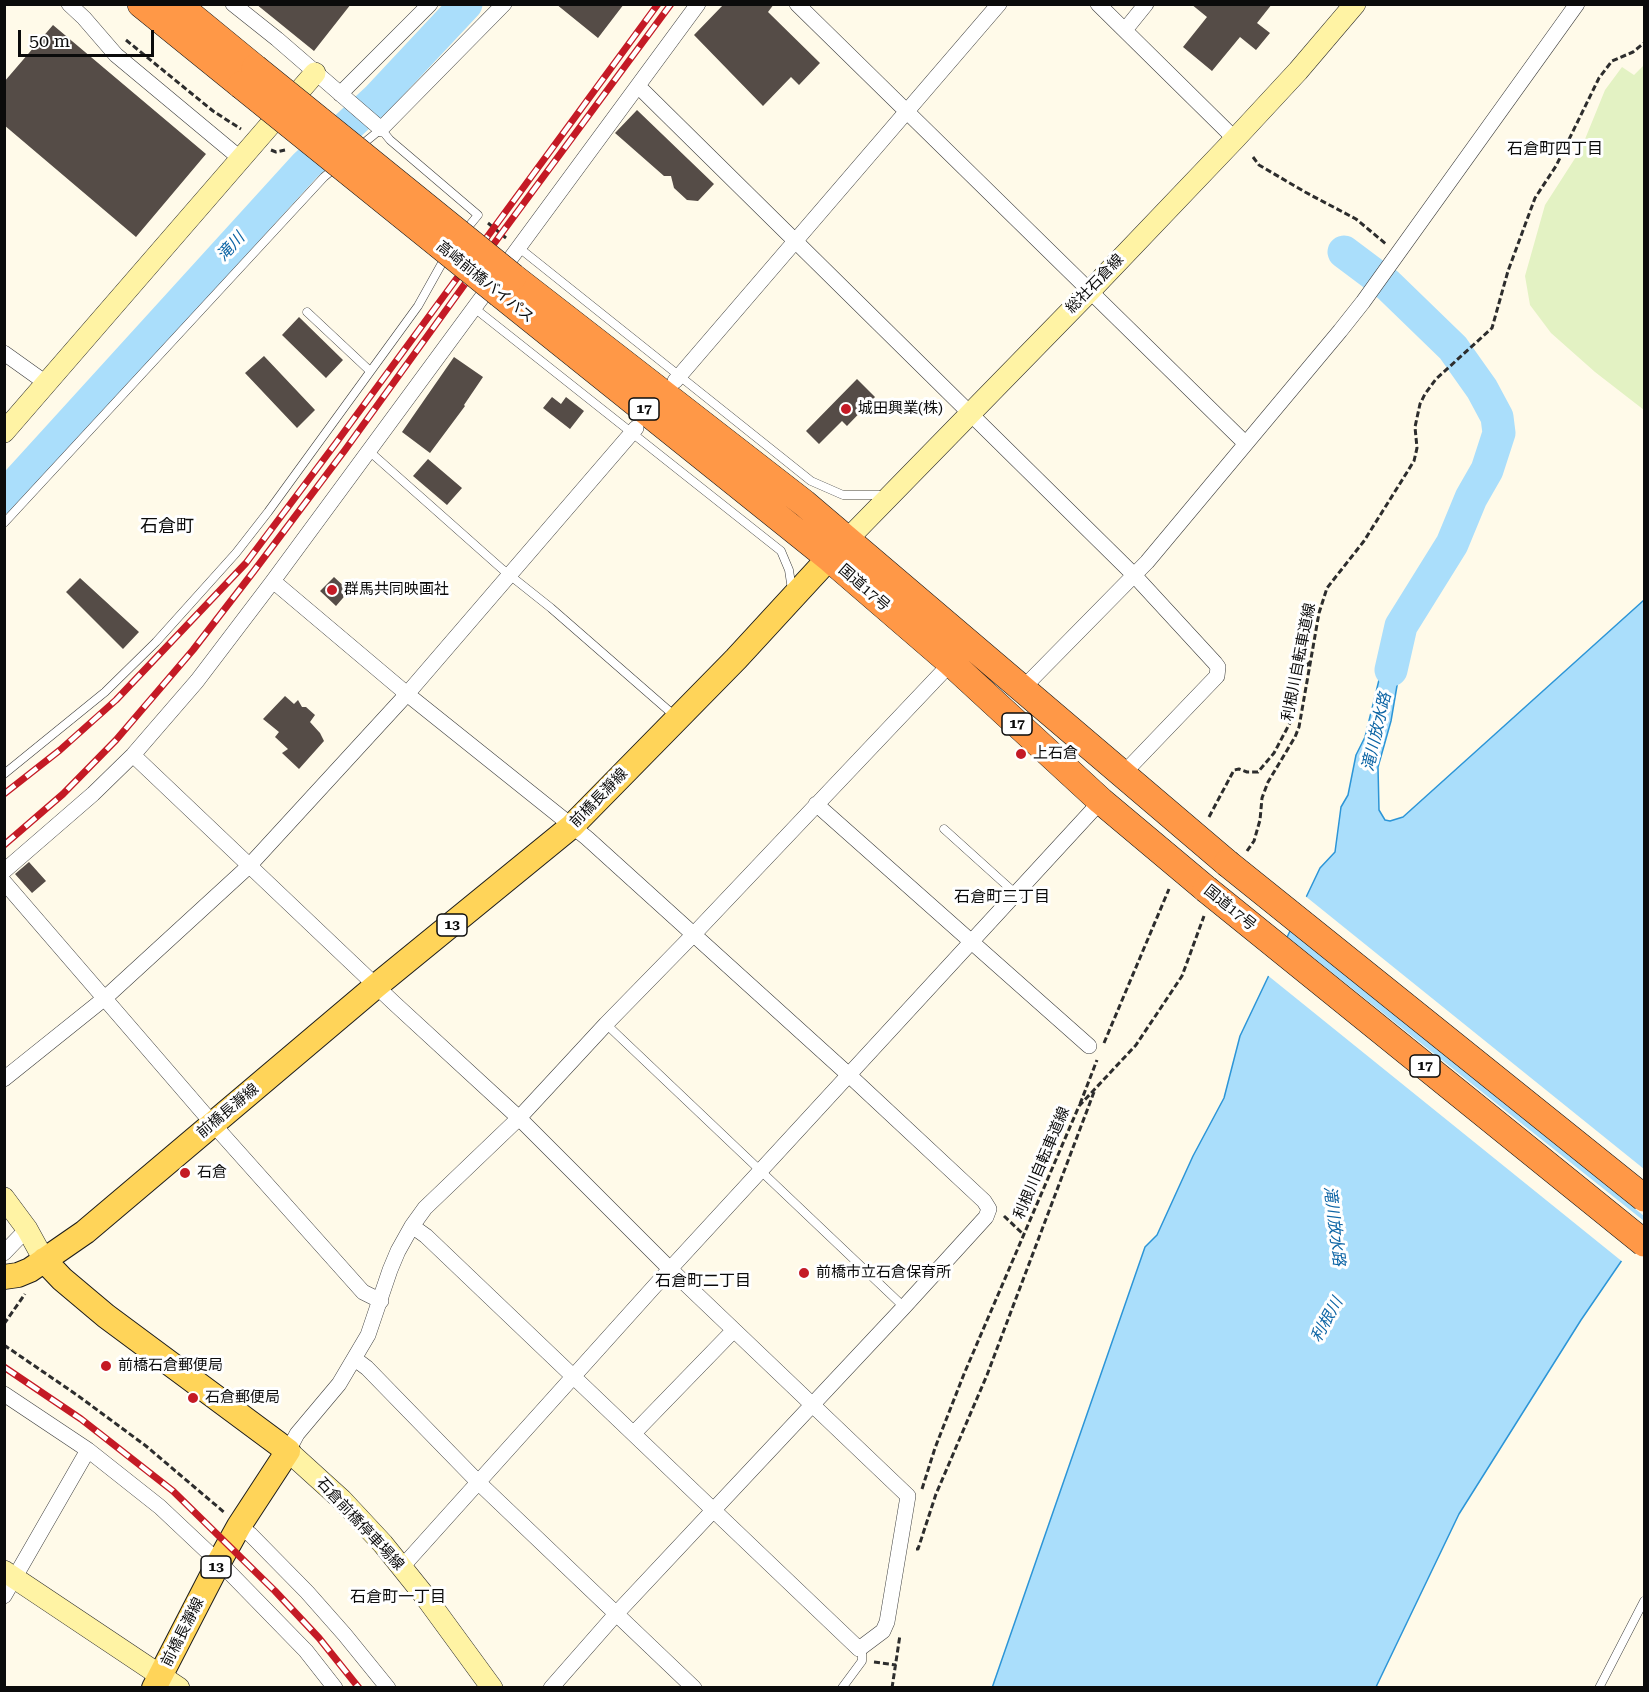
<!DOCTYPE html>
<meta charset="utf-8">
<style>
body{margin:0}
#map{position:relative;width:1649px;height:1692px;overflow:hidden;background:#fffae9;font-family:"Roboto Serif",serif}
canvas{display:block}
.frame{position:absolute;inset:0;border:6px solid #0b0b0b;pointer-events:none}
.scale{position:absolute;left:18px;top:30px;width:136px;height:27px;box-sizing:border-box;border:3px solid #0b0b0b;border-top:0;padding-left:8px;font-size:18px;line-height:21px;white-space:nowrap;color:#0b0b0b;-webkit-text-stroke:4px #fff;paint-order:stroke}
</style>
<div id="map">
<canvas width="1649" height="1692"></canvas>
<div class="frame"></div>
<div class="scale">50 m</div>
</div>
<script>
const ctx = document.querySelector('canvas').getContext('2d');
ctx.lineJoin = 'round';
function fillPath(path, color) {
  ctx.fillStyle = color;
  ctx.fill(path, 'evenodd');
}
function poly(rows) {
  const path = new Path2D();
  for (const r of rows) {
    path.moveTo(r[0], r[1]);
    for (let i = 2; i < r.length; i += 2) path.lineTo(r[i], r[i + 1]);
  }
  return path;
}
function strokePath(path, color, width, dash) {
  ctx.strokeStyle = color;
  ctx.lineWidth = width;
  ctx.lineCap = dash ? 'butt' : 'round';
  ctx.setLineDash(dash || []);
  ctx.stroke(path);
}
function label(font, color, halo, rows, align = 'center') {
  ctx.font = font + ' "Roboto Serif","Noto Sans JP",serif';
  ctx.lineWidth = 6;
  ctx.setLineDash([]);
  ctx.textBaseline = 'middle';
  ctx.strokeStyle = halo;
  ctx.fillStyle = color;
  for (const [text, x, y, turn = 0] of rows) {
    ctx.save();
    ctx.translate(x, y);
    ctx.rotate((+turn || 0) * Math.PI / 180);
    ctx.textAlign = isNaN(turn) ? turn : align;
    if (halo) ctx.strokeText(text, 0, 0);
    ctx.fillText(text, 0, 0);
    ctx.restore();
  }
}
fillPath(poly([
 [1644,65,1644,410,1595,372,1551,333,1530,305,1525,276,1545,205,1581,149,1605,90,1622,67,1634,75]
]), '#e3f2c3');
const water = poly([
 [1644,600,1644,1228,1581,1320,1459,1514,1376,1687,992,1688,1145,1247,1157,1235,1193,1156,1224,1098,1240,1036,1320,868,1335,852,1341,807,1348,795,1356,755,1365,737,1390,635,1401,626,1400,668,1391,721,1378,767,1379,810,1385,820,1390,821,1403,817,1644,600]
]);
fillPath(water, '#aadefb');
strokePath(water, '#2c95d7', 1.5);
fillPath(poly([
 [1304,895,1644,1169,1644,1216,1288,928],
 [1285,935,1644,1221,1644,1234,1624,1263,1266,974]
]), '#fffae9');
strokePath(poly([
 [1344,252,1388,285,1453,348,1482,389,1497,417,1499,433,1487,470,1471,498,1452,544,1401,626,1391,670],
 [4,497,305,166,378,98,466,4]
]), '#aadefb', 33);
fillPath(poly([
 [256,4,351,4,314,51],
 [556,4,624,4,598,38],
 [724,4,774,4,768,12,820,63,799,85,791,77,763,106,694,35],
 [1191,4,1272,4,1257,23,1270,33,1256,50,1240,37,1212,71,1183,47,1207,17],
 [53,25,206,154,136,237,4,125,4,82],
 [637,110,714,184,698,201,687,200,674,188,671,176,664,176,615,133],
 [299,317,343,360,326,378,282,335],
 [264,356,315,410,297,428,245,373],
 [454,357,483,377,464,405,465,406,430,453,402,432],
 [857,379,875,397,847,426,842,421,819,444,806,431],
 [552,397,561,404,566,397,584,411,570,429,543,408],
 [428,459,462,488,447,505,413,476],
 [334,577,349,591,336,606,320,591],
 [80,578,139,632,123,649,66,592],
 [285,696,294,704,298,700,302,707,306,707,315,715,310,722,320,733,324,741,299,769,282,753,288,749,275,737,279,732,263,719],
 [29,862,46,881,32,893,15,874]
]), '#554c47');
const lane = poly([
 [359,147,381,129,390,140,478,215,464,232],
 [518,247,811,481,843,495,884,495],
 [473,307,781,551,789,570,792,590],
 [307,312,370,371],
 [369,451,502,569,551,608,676,717],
 [4,523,324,177,336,167],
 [4,774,105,692,156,642,236,553,268,512,418,306,446,256],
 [944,829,1015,893],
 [606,1024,904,1307],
 [842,1688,862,1661,862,1653,859,1649],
 [1599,1688,1644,1601]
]);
const street = poly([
 [69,4,84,18,116,55,241,159],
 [233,4,277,39,381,129,504,4],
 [797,4,1245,443],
 [1098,4,1235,139],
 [1125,30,1146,4],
 [638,86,1134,575,1215,663,1218,667,1217,676,1122,775],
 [340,94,430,4],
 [4,353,46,383],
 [675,381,999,4],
 [273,581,407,694,587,838,850,1076,984,1201,989,1209,986,1217,904,1307,616,1614,551,1688],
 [1022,689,1147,562,1340,331,1363,302,1577,4],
 [133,755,394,1003,519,1118,670,1269,908,1496,887,1622,883,1631,859,1649,426,1236,412,1226],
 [816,804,1089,1046],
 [4,871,93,794,133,755,197,681,273,581,698,4],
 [4,882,213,1124,363,1292,381,1301],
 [4,1079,105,998,249,866,407,694,636,428],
 [4,1253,27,1229],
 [355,1359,367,1368,479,1483,694,1688],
 [4,1394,88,1450,160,1507,229,1572,306,1651,335,1688],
 [634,1433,734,1330],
 [288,1451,297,1434,339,1384,368,1335,390,1270,398,1251,412,1226,425,1208,519,1118,606,1024,694,934,951,663],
 [239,1526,251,1535,307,1592,345,1635,388,1688],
 [402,1567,670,1269,1101,801],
 [4,1596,88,1450]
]);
const secondary = poly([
 [4,432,315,73],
 [837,550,1089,292,1235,139,1298,71,1355,4],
 [4,1198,27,1229,44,1260],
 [288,1451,342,1500,383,1544,424,1595,492,1688],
 [4,1571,179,1688]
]);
const primary = poly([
 [44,1260,62,1279,106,1316,288,1451,239,1526,219,1562,154,1688],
 [4,1277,18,1275,30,1270,85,1232,376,986,572,826,736,659,829,558]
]);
const highway = poly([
 [141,4,241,85],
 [177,4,255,68],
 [513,277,804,503,1227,863],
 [500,294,829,558,951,663,1101,801,1206,889]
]);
strokePath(lane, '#3e3e3e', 9);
strokePath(street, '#3e3e3e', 16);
strokePath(secondary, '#2d2d2d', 22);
strokePath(primary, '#1c1c1c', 26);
strokePath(highway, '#1c1c1c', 28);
strokePath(poly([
 [126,40,213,111,241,129],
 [271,150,276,152,285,150],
 [1253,157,1259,165,1305,192,1356,219,1386,244],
 [488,223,506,238],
 [1209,817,1234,770,1239,769,1247,772,1258,772,1274,753,1292,719,1298,674,1311,661],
 [1247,851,1254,841,1260,820,1262,798,1268,782,1295,737,1299,727,1319,613,1327,588,1364,541,1414,461,1417,448,1415,427,1420,404,1425,394,1436,379,1492,328,1508,271,1535,198,1556,166,1599,78,1612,61,1633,52,1644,43],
 [1104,1043,1169,889],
 [1080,1104,1097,1060],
 [1004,1216,1023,1234],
 [4,1324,25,1294],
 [4,1345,77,1395,146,1446,225,1513],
 [922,1489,935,1448,964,1374,1079,1106,1136,1045,1182,976,1204,916],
 [916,1549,918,1549,936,1494,987,1375,1094,1092],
 [874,1662,896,1665],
 [892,1688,900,1635]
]), '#2d2d2d', 3, [6, 3]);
strokePath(lane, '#fff', 8);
strokePath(street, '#fff', 15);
strokePath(secondary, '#fff3a4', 21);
strokePath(primary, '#ffd459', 24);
strokePath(highway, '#ff9847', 27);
const rail = poly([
 [4,794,60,750,116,700,246,563,336,443,658,4],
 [4,845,63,794,116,740,193,650,254,571,345,450,501,234,671,4],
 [4,1367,81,1419,173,1491,275,1591,319,1638,359,1688]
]);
strokePath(rail, '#c41a25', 7);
strokePath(rail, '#fff', 4.5, [14]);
const highwayBridge = poly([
 [255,68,513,277],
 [241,85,500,294],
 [1227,863,1644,1198],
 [1206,889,1644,1243]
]);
strokePath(highwayBridge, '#1c1c1c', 28, []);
strokePath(highwayBridge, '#ff9847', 27);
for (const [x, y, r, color] of [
 [846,409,6,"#c41a25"],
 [332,590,6,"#c41a25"],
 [1021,754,6,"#c41a25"],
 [185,1173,6,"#c41a25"],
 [804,1273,6,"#c41a25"],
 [106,1366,6,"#c41a25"],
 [193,1398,6,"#c41a25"]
]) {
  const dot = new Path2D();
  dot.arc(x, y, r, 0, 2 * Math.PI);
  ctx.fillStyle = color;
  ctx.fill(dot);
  strokePath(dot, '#fff', 2);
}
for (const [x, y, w] of [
 [644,409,30],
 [1017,724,30],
 [452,925,30],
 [1425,1066,30],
 [216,1567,30]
]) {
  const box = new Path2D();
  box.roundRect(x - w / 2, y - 11, w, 22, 4.5);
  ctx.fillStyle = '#fff';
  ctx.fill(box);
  strokePath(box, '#0b0b0b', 1.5);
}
label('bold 14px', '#0b0b0b', null, [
 ["17",644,409],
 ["17",1017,724],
 ["13",452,925],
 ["17",1425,1066],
 ["13",216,1567]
]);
label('15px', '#0b0b0b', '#fff', [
 ["高崎前橋バイパス",485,282,39],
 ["総社石倉線",1095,284,-46],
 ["国道17号",864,588,41],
 ["利根川自転車道線",1299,662,-79],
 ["前橋長瀞線",599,798,-46],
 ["国道17号",1230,908,39],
 ["前橋長瀞線",228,1111,-40],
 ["利根川自転車道線",1042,1163,-67],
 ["石倉前橋停車場線",360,1524,47],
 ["前橋長瀞線",183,1632,-63]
]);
label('15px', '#0b0b0b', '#fff', [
 ["城田興業(株)",858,409],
 ["群馬共同映画社",344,590],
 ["上石倉",1033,754],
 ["石倉",197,1173],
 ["前橋市立石倉保育所",816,1273],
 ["前橋石倉郵便局",118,1366],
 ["石倉郵便局",205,1398]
], 'left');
label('16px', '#0b0b0b', '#fff', [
 ["石倉町四丁目",1555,149],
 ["石倉町三丁目",1002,897],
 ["石倉町二丁目",703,1281],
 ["石倉町一丁目",398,1597]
]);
label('italic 16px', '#0d65a5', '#fff', [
 ["滝川",231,247,-48],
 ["滝川放水路",1377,732,-77],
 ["滝川放水路",1334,1226,83],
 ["利根川",1327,1320,-61]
]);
label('18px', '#0b0b0b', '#fff', [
 ["石倉町",167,527]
]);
</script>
